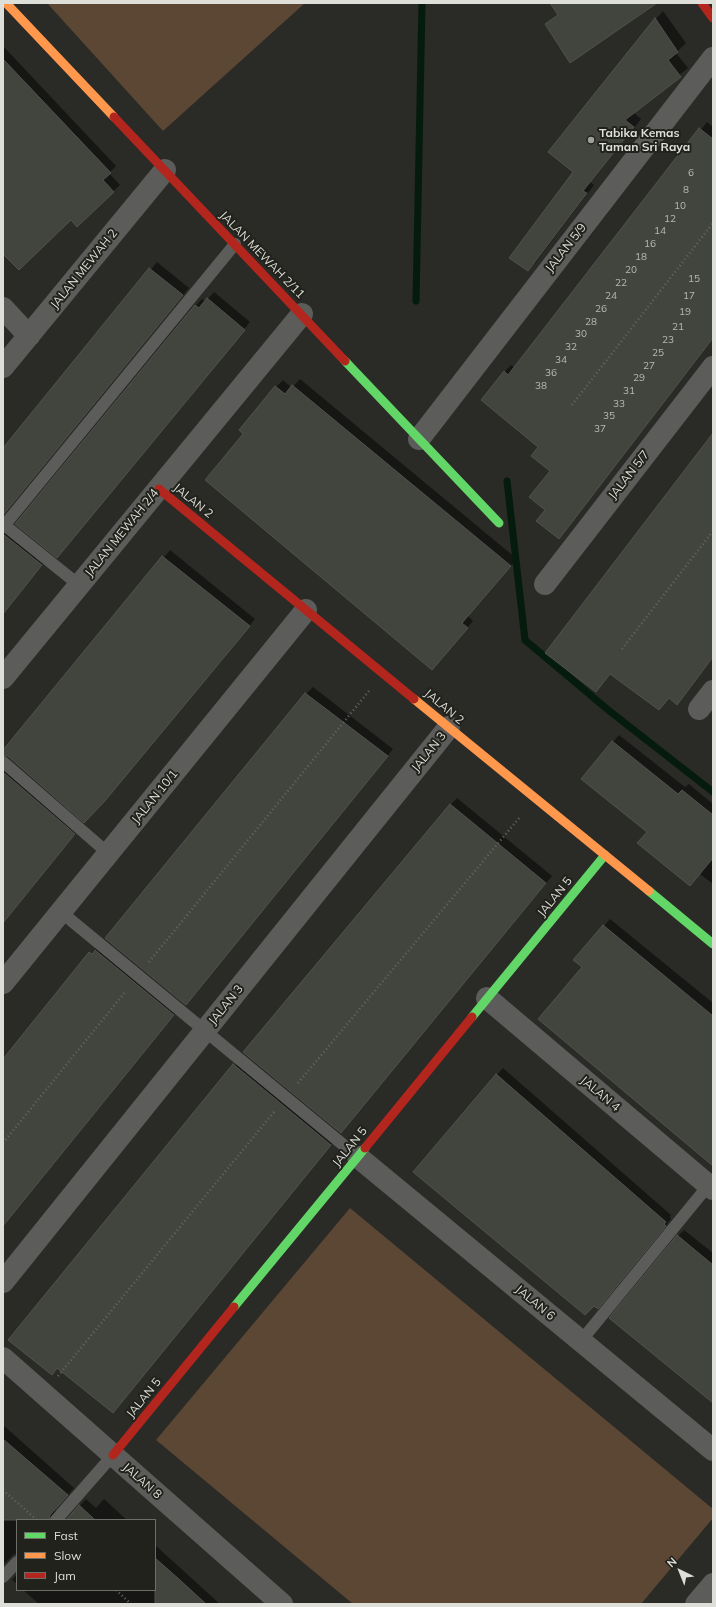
<!DOCTYPE html>
<style>
body{margin:0}
#map{position:relative;width:716px;height:1607px;overflow:hidden;background:#2a2a26;font-family:Mulish,sans-serif}
canvas{display:block}
.frame{position:absolute;inset:0;border:4px solid #dfdfda;pointer-events:none}
.legend{position:absolute;left:16px;top:1519px;width:140px;height:72px;box-sizing:border-box;background:#21221b;border:1px solid #6d6e67;margin:0;padding:5px 7px;list-style:none;font-size:12px;color:#dfdfda}
.legend li{display:flex;align-items:center;gap:8px;height:20px}
.legend b{width:20px;border:1px solid #6d6e67}
.north{position:absolute;left:660px;top:1551px;width:40px;height:40px;-webkit-text-stroke:3px #21221b;paint-order:stroke;rotate:317deg;font-size:11px;font-weight:700;line-height:16px;text-align:center;color:#dfdfda}
.north::after{content:'';display:block;margin:auto;width:14px;height:18px;background:#dfdfda;clip-path:polygon(50% 0,100% 100%,50% 72%,0 100%)}
</style>
<div id="map">
<canvas width="716" height="1607"></canvas>
<div class="frame"></div>
<ul class="legend">
<li><b style="height:5px;background:#63d668"></b>Fast</li>
<li><b style="height:5px;background:#ff974d"></b>Slow</li>
<li><b style="height:5px;background:#b3261e"></b>Jam</li>
</ul>
<div class="north">N</div>
</div>
<script>
const ctx = document.querySelector('canvas').getContext('2d');
ctx.lineJoin = 'round';
function fillPath(path, color) {
  ctx.fillStyle = color;
  ctx.fill(path, 'evenodd');
}
function poly(rows) {
  const path = new Path2D();
  for (const r of rows) {
    path.moveTo(r[0], r[1]);
    for (let i = 2; i < r.length; i += 2) path.lineTo(r[i], r[i + 1]);
  }
  return path;
}
function strokePath(path, color, width, dash) {
  ctx.strokeStyle = color;
  ctx.lineWidth = width;
  ctx.lineCap = dash ? 'butt' : 'round';
  ctx.setLineDash(dash || []);
  ctx.stroke(path);
}
function label(font, color, halo, rows, align = 'center') {
  ctx.font = font + ' Mulish,sans-serif';
  ctx.lineWidth = 4;
  ctx.setLineDash([]);
  ctx.textBaseline = 'middle';
  ctx.strokeStyle = halo;
  ctx.fillStyle = color;
  for (const [text, x, y, turn = 0] of rows) {
    ctx.save();
    ctx.translate(x, y);
    ctx.rotate((+turn || 0) * Math.PI / 180);
    ctx.textAlign = isNaN(turn) ? turn : align;
    if (halo) ctx.strokeText(text, 0, 0);
    ctx.fillText(text, 0, 0);
    ctx.restore();
  }
}
fillPath(poly([
 [47,3,305,3,163,131],
 [350,1208,713,1509,713,1518,641,1604,353,1604,156,1440]
]), '#5b4734');
fillPath(poly([
 [663,11,686,43,676,53,688,68,633,112,641,119,590,182,594,185,536,262,528,270,574,172,656,19],
 [3,46,116,166,109,173,120,185,77,225,71,219,3,252],
 [707,122,713,127,713,339,565,530,546,510,551,471,504,372,511,365,515,368],
 [157,262,189,288,3,514,3,450],
 [214,292,250,322,63,550,16,524,196,305,202,299,206,301],
 [300,379,517,559,468,616,473,621,439,662,245,433,276,387,283,380,292,388],
 [713,436,713,658,677,703,669,698,659,709,611,673,596,691],
 [3,520,48,558,3,614],
 [170,550,255,619,90,817,3,752],
 [313,687,393,749,186,1004,306,694],
 [619,735,685,787,689,784,713,804,713,884,700,874,690,885,648,831,582,779],
 [3,759,81,827,3,923],
 [457,798,552,876,347,1125,450,805],
 [610,919,713,1003,713,1160,583,967,575,960],
 [97,946,180,1008,3,1226,3,1061],
 [241,1058,337,1137,119,1405,10,1339],
 [503,1068,671,1215,670,1217,671,1219,604,1301,594,1305,415,1172],
 [684,1230,713,1253,713,1401,678,1236],
 [3,1425,74,1488,56,1508,55,1515,60,1520,17,1520,17,1554,14,1554,3,1565],
 [86,1499,96,1508,104,1499,127,1520,67,1520],
 [155,1545,220,1604,39,1604,23,1590,155,1590],
 [17,1574,17,1584,12,1580]
]), '#0007');
strokePath(poly([
 [416,301,422,3],
 [507,481,525,640,607,709,713,792]
]), '#041b0d', 7);
const building = poly([
 [550,3,657,3,570,63,545,24,558,15,550,3],
 [655,18,678,52,668,60,681,77,625,120,634,127,583,191,587,193,528,271,509,258,573,172,548,152,655,18],
 [3,59,111,173,103,180,114,192,77,227,71,220,19,270,3,254,3,59],
 [699,128,713,139,713,338,559,539,536,521,545,510,529,497,550,471,531,456,538,447,481,400,504,371,508,375,699,128],
 [149,268,183,295,3,515,3,448,149,268],
 [207,298,245,330,57,558,15,524,195,305,199,308,207,298],
 [292,385,511,566,462,623,468,628,432,670,205,480,243,434,239,430,275,386,285,394,292,385],
 [713,433,713,657,677,705,669,698,659,710,610,674,596,692,545,653,713,433],
 [3,534,42,565,3,614,3,534],
 [162,556,250,626,104,802,84,823,8,756,3,755,3,750,162,556],
 [305,693,388,756,186,1005,105,938,305,693],
 [612,741,678,794,682,790,713,815,713,858,690,886,637,843,647,832,581,779,612,741],
 [3,772,75,834,3,923,3,772],
 [450,804,546,883,341,1133,243,1052,450,804],
 [603,925,713,1016,713,1166,538,1019,582,967,573,960,603,925],
 [95,950,174,1015,3,1226,3,1059,89,952,92,954,95,950],
 [233,1064,331,1145,113,1413,57,1368,52,1375,8,1340,233,1064],
 [496,1074,666,1222,664,1224,666,1226,598,1309,594,1306,585,1315,413,1172,496,1074],
 [677,1235,713,1265,713,1403,609,1318,677,1235],
 [3,1439,68,1495,50,1515,49,1520,3,1520,3,1439],
 [79,1505,95,1520,66,1520,79,1505],
 [155,1558,180,1580,206,1604,155,1604,155,1558]
]);
fillPath(building, '#42453e');
strokePath(building, '#51524f', 1);
strokePath(poly([
 [572,405,713,223],
 [622,649,713,531],
 [149,962,369,691],
 [298,1083,520,817],
 [3,1143,126,991],
 [58,1376,274,1112],
 [3,1490,37,1520],
 [116,1590,131,1604]
]), '#666665', 2.5, [1, 3]);
strokePath(poly([
 [3,524,79,585],
 [3,527,235,244],
 [3,762,109,854],
 [61,912,358,1157],
 [581,1341,712,1181],
 [56,1520,113,1455],
 [3,1577,17,1562]
]), '#5c5c5b', 12);
strokePath(poly([
 [3,308,29,336],
 [3,367,165,170],
 [419,439,713,58],
 [545,584,713,367],
 [3,678,302,314],
 [699,709,713,691],
 [3,983,306,610],
 [487,998,713,1189],
 [358,1157,713,1450],
 [3,1282,449,727],
 [3,1358,282,1604],
 [696,1604,713,1584]
]), '#5c5c5b', 22);
strokePath(poly([
 [345,361,499,523],
 [649,891,713,944],
 [472,1017,605,855],
 [234,1307,365,1148]
]), '#63d668', 9);
strokePath(poly([
 [6,3,114,117],
 [414,699,649,891]
]), '#ff974d', 9);
strokePath(poly([
 [702,3,713,18],
 [114,117,345,361],
 [159,489,414,699],
 [365,1148,472,1017],
 [113,1455,234,1307]
]), '#b3261e', 9);
for (const [x, y, r, color] of [
 [591,140,4,"#a0a09b"]
]) {
  const dot = new Path2D();
  dot.arc(x, y, r, 0, 2 * Math.PI);
  ctx.fillStyle = color;
  ctx.fill(dot);
  strokePath(dot, '#21221b', 1.5);
}
label('10px', '#b8b8b3', null, [
 ["6",691,173],
 ["8",686,190],
 ["10",680,206],
 ["12",670,219],
 ["14",660,231],
 ["16",650,244],
 ["18",641,257],
 ["20",631,270],
 ["15",694,279],
 ["22",621,283],
 ["24",611,296],
 ["17",689,296],
 ["26",601,309],
 ["19",685,312],
 ["28",591,322],
 ["21",678,327],
 ["30",581,334],
 ["23",668,340],
 ["32",571,347],
 ["25",658,353],
 ["34",561,360],
 ["27",649,366],
 ["36",551,373],
 ["29",639,378],
 ["38",541,386],
 ["31",629,391],
 ["33",619,404],
 ["35",609,416],
 ["37",600,429]
]);
label('bold 12px', '#dfdfda', '#21221b', [
 ["Tabika Kemas",599,133],
 ["Taman Sri Raya",599,147]
], 'left');
label('12px', '#dfdfda', '#21221b', [
 ["JALAN 5/9",566,248,-52],
 ["JALAN MEWAH 2/11",262,255,46],
 ["JALAN MEWAH 2",84,269,-51],
 ["JALAN 5/7",629,475,-52],
 ["JALAN 2",193,501,39],
 ["JALAN MEWAH 2/4",122,533,-51],
 ["JALAN 2",444,707,40],
 ["JALAN 3",429,752,-51],
 ["JALAN 10/1",155,797,-51],
 ["JALAN 5",555,897,-51],
 ["JALAN 3",226,1005,-51],
 ["JALAN 4",600,1094,40],
 ["JALAN 5",350,1147,-51],
 ["JALAN 6",535,1303,40],
 ["JALAN 5",144,1398,-51],
 ["JALAN 8",142,1481,41]
]);
</script>
